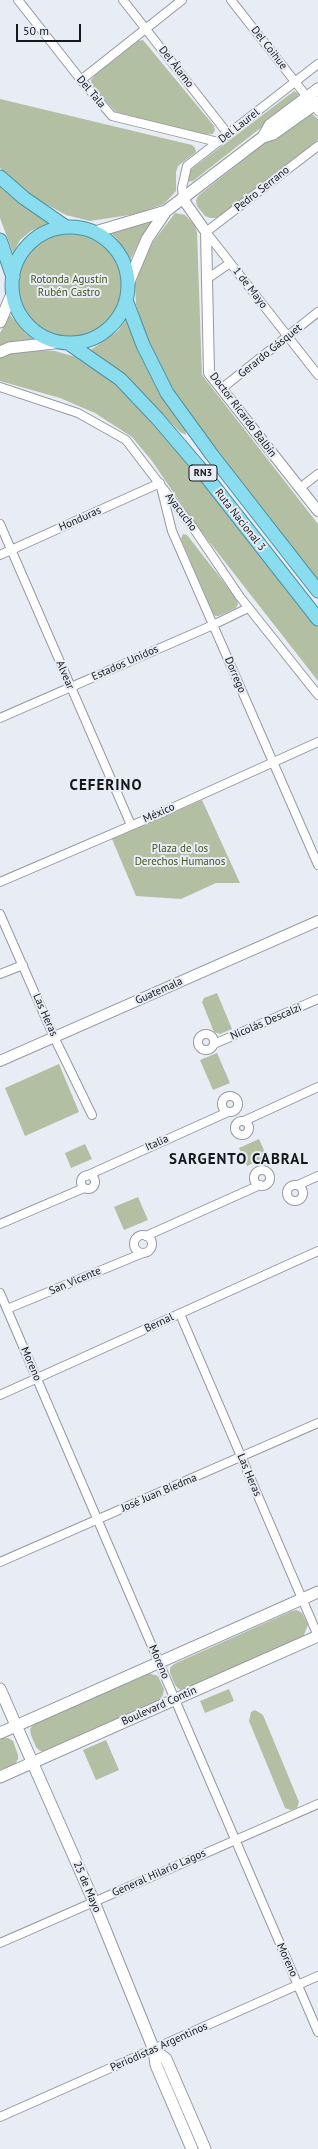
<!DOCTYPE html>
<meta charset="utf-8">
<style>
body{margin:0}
#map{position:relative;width:318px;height:2149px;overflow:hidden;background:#e8ecf5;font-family:"PT Sans",sans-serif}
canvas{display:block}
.scale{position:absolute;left:16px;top:24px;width:65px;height:18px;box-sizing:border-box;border:2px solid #15171a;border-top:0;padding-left:5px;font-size:12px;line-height:14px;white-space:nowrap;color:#15171a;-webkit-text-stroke:3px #e8ecf5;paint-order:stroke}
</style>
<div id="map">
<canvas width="318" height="2149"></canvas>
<div class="scale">50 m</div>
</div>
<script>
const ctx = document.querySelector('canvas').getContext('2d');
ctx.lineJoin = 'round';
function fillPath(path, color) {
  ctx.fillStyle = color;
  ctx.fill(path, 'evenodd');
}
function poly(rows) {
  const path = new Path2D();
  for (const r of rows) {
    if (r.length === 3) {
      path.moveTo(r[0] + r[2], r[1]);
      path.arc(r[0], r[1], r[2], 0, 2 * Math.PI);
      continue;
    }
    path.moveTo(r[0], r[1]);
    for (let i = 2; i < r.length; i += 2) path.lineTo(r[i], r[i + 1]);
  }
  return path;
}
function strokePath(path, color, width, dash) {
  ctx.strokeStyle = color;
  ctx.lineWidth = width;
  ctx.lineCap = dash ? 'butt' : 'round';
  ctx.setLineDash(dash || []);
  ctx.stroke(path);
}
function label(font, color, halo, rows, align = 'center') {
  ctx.font = font + ' "PT Sans",sans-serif';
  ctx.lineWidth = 4;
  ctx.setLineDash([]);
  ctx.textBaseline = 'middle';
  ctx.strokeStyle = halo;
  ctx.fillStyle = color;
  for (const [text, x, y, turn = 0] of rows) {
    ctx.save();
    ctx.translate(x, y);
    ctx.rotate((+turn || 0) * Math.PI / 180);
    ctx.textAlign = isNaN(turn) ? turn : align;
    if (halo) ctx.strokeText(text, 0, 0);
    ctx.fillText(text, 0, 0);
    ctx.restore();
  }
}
fillPath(poly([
 [143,40,214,126,215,130,213,134,203,135,116,112,92,86,91,80,95,75,138,41],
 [294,91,299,94,295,101,193,181,187,182,189,172,193,168],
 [0,99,192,145,195,148,196,152,178,166,176,172,176,191,164,204,136,214,90,221,66,215,27,194,0,168],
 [306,114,312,114,318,119,318,140,217,218,210,218,205,216,197,206,196,200,199,195,260,147],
 [0,184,20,204,49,221,49,223,31,231,20,240,13,253,0,218],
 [175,213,185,215,194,224,197,232,202,375,318,524,318,582,213,448,171,388,145,335,136,304,135,284,150,246],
 [155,220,142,237,130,260,117,239,111,233],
 [70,286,52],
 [10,315,26,334,34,340,20,341,0,346,0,333],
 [128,316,185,428,186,435,180,432,124,375,89,351,118,331],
 [40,350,55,351,76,357,102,372,120,388,194,469,318,627,318,681,193,521,152,461,132,437,95,413,60,398,0,381,0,358,10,353],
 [183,534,187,535,237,599,238,604,236,608,219,616,215,616,213,613,181,539],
 [202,800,240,883,216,883,181,899,136,896,112,839],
 [217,993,232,1029,220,1034,214,1032,202,1002,204,998],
 [217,1053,230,1083,213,1090,200,1060],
 [59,1064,79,1112,25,1136,5,1088],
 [259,1139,267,1157,247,1166,239,1148],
 [85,1144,92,1159,71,1168,65,1153],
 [138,1197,148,1220,124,1230,114,1207],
 [297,1610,302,1613,308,1625,303,1637,184,1690,179,1689,175,1685,170,1673,170,1668,174,1664,292,1611],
 [148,1673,158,1676,164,1689,163,1695,160,1700,44,1751,40,1751,36,1747,31,1735,30,1729,33,1725],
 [229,1689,234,1701,205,1713,200,1701],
 [255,1710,263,1715,299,1802,297,1808,291,1810,285,1808,249,1721,251,1712],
 [3,1738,8,1738,13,1741,18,1755,18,1759,15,1764,0,1770,0,1740],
 [106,1740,119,1770,96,1780,83,1750]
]), '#b3bfa2');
const minor = poly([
 [18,0,81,80,112,116,218,142],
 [123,0,228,134],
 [231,0,318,111],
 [81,80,182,0],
 [318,146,206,232,318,375],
 [183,199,182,188,187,166,318,64],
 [207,279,230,263],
 [0,387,78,413,126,440,194,529,240,597,318,695],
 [221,389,318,312],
 [161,487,172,531,318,865],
 [300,488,318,474],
 [0,524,131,825],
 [0,555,160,483],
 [0,718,213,625,248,608],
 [0,882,163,812,318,742],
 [0,914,54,1037,92,1115],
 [0,974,23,965],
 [206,1042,8],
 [214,1044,318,999],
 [230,1104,8],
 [242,1128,7],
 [244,1121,318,1087],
 [262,1178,8],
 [88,1182,7],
 [86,1176,228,1112],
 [295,1193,8],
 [298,1185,318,1176],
 [0,1224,84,1188],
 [143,1244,9],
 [146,1236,260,1185],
 [0,1293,318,2032],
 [7,1309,143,1253],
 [180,1314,318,1636],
 [0,1395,318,1251],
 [0,1562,318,1423],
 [0,1943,318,1804],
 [0,2117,318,1976]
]);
const tertiary = poly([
 [183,199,206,232,209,373,318,511],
 [0,1061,318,921]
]);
const secondary = poly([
 [263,137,273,134,318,102],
 [95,232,166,211,263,137,270,125,318,89],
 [128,284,147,239,166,211],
 [0,322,12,294],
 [0,352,9,348,54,343],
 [0,1689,94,1902,154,2050,156,2065,192,2149],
 [0,1733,318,1592],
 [0,1777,318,1636],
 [154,2050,166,2059,205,2149]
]);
const trunk = poly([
 [0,177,24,198,66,227],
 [70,285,58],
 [0,240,13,277],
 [126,300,143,345,167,393,212,455,318,591],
 [71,345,120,379,157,418,198,466,318,619]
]);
strokePath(minor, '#9699a1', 10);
strokePath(tertiary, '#9699a1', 12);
strokePath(secondary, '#9699a1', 13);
strokePath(trunk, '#4e92a2', 15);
strokePath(minor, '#fff', 8);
strokePath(tertiary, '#fff', 10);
strokePath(secondary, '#fff', 11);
strokePath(trunk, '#8adcef', 13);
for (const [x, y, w] of [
 [203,473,28]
]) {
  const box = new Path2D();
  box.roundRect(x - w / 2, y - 8, w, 16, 3);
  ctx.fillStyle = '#e8ecf5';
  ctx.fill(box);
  strokePath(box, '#15171a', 1);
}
label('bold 10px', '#15171a', null, [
 ["RN3",203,473]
]);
label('11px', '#15171a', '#e8ecf5', [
 ["Del Coihue",269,48,52],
 ["Del Álamo",176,67,52],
 ["Del Tala",91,92,50],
 ["Del Laurel",239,126,-38],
 ["Pedro Serrano",262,189,-38],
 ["1 de Mayo",250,288,52],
 ["Gerardo Gásquet",270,351,-39],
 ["Doctor Ricardo Balbín",243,415,53],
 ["Ayacucho",181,512,53],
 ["Honduras",80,519,-24],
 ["Ruta Nacional 3",240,520,52],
 ["Estados Unidos",125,663,-24],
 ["Alvear",65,675,67],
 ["Dorrego",235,675,67],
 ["México",159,813,-24],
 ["Guatemala",159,991,-24],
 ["Las Heras",45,1015,66],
 ["Nicolás Descalzi",266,1022,-23],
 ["Italia",157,1143,-24],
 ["San Vicente",75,1281,-23],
 ["Bernal",159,1323,-25],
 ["Moreno",31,1364,67],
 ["Las Heras",249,1475,67],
 ["José Juan Biedma",159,1493,-23],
 ["Moreno",159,1662,67],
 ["Boulevard Contín",159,1706,-24],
 ["General Hilario Lagos",159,1873,-24],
 ["25 de Mayo",87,1887,67],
 ["Moreno",287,1960,66],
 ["Periodistas Argentinos",159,2047,-24]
]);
label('11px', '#43561e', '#e8ecf5', [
 ["Rotonda Agustín",69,280],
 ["Rubén Castro",69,293],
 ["Plaza de los",180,849],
 ["Derechos Humanos",180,862]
]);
ctx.letterSpacing = '1px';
label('bold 15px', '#15171a', '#e8ecf5', [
 ["CEFERINO",106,786],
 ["SARGENTO CABRAL",239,1160]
]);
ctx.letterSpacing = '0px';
</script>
